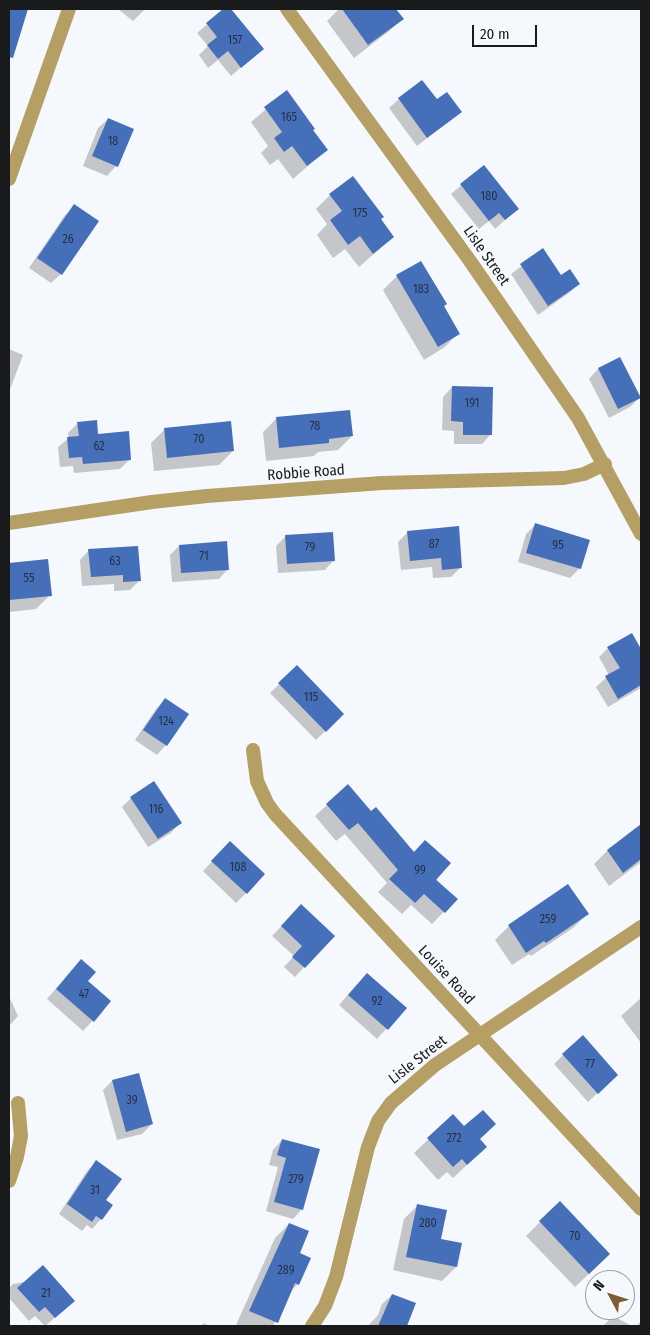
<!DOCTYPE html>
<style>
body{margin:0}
#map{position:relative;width:650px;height:1335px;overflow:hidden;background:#f5f8fd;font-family:"Fira Sans Condensed",sans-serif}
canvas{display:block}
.frame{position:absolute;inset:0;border:10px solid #191a1c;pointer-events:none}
.north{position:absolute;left:585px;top:1270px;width:50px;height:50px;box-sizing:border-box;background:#f5f8fd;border:1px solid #9d9fa3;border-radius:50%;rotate:310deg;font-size:14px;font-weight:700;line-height:20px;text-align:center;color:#191a1c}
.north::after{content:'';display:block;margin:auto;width:18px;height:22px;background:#7d5e33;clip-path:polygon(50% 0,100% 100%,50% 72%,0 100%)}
.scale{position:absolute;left:472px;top:25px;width:65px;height:22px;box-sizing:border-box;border:2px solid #191a1c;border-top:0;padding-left:6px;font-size:15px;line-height:18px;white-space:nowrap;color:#191a1c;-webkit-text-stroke:4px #f5f8fd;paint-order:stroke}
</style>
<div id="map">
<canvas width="650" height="1335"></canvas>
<div class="frame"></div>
<div class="north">N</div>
<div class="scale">20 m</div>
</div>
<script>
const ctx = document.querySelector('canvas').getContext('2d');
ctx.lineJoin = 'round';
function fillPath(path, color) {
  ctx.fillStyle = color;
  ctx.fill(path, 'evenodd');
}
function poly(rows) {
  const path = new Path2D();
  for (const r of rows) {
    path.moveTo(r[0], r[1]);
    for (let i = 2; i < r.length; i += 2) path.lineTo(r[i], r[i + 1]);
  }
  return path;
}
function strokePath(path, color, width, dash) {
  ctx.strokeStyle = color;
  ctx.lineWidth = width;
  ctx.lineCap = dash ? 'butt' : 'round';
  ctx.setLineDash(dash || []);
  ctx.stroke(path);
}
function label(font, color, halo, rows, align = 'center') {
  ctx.font = font + ' "Fira Sans Condensed",sans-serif';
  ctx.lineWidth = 4;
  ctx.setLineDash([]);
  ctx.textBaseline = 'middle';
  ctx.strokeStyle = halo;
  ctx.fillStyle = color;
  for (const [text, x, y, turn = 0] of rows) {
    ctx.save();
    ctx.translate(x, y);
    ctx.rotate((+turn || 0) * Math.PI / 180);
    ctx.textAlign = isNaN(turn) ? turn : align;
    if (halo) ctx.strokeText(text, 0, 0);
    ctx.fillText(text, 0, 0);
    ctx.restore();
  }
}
fillPath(poly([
 [9,9,27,9,16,42,9,50],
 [118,9,145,9,133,21],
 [225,9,229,9,262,49,231,76,218,60,208,68,199,55,208,46,197,33],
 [339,9,395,9,402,19,388,32,354,58,327,21],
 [286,92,326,150,293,179,278,159,270,165,261,153,268,146,251,122],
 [399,99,436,101,461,112,417,146,389,108],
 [108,119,116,166,107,176,83,166,98,128],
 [483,167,517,209,495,229,489,221,479,229,451,194],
 [330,195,379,220,393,237,359,267,345,249,333,258,317,235,327,224,316,209],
 [75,206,61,274,51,283,29,268,65,215],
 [543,250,561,276,579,284,569,293,538,315,511,274],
 [421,262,458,333,445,347,424,360,383,290,397,276],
 [9,349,23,355,9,392],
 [620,359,639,398,630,407,609,418,589,379,598,369],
 [452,387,491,434,482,444,454,444,454,431,442,430,443,397],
 [277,418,352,436,338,450,318,452,314,456,266,461,263,432],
 [78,423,97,435,130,459,120,469,74,473,73,466,60,467,58,447,69,438,68,433],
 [165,429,233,451,219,465,154,471,151,443],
 [535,525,580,568,570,578,518,562,526,534],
 [408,532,461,567,451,577,433,578,432,567,401,570,398,542],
 [286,536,334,560,325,570,278,573,276,546],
 [179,546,228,569,219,579,172,582,170,555],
 [89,550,140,580,130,590,114,591,114,584,82,586,80,560],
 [47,560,50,595,36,609,9,612,9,564],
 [631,635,641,652,641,688,608,707,596,687,609,675,599,657,608,648],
 [297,667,343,714,316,740,270,693],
 [165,699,166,745,157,755,135,740,156,709],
 [131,798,180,823,171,833,148,847,122,807],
 [327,805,371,813,456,899,432,924,411,905,402,914,378,892,387,883,345,834,336,841,315,816],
 [641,825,641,862,609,886,594,864,608,850],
 [230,843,264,875,236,903,203,871],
 [568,886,587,914,573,928,531,956,529,954,512,965,495,940,509,926],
 [301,906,304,967,295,977,284,967,294,956,272,936],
 [72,970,110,1002,83,1031,47,999],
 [357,984,405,1008,377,1039,339,1005],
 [9,996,18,1016,9,1026],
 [641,998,641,1043,621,1016],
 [563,1055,607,1084,588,1102,554,1064],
 [112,1081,152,1124,142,1134,117,1140,103,1090],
 [453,1116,486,1147,453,1178,447,1172,438,1180,414,1153],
 [282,1140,302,1209,293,1219,266,1211,278,1167,269,1165,273,1150],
 [96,1162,104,1201,101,1219,92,1229,87,1225,82,1231,59,1214,87,1171],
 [560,1202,595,1268,575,1287,526,1236],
 [418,1205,439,1240,461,1244,456,1267,442,1281,393,1270,404,1219],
 [289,1224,298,1254,298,1284,290,1292,273,1326,236,1325,275,1238],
 [25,1282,64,1310,45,1326,35,1316,29,1321,9,1298,9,1288,13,1284],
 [392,1295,407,1326,368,1326,378,1315,382,1304],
 [613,1316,632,1326,603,1326],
 [641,1321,641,1326,636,1326],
 [204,1323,209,1326,201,1326]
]), '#0003');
fillPath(poly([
 [9,9,28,9,13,58,9,57],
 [223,9,231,9,264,49,241,68,228,51,218,59,207,45,217,37,206,23],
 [342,9,396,9,404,19,368,45],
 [422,80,437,99,447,92,462,112,427,138,398,98],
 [287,90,315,129,313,130,328,150,307,166,292,146,284,152,274,138,282,132,264,107],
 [108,118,134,129,118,167,92,156],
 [484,165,519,209,505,220,499,213,489,221,460,184],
 [353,176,384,217,381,219,394,237,373,254,360,236,348,245,330,220,342,211,329,194],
 [74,204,99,221,62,275,37,258],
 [543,248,561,275,570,269,580,284,548,306,520,264],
 [421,261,447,304,444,306,460,334,438,347,396,275],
 [620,357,641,398,618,409,598,368],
 [452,386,493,387,492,435,463,435,463,422,451,421],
 [350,410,353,436,329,439,329,443,279,448,276,417],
 [97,420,98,434,129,431,131,460,83,464,82,457,69,458,67,437,79,436,77,422],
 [231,421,234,451,167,458,164,428],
 [535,523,590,540,581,569,526,553],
 [459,526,462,568,442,570,441,558,410,561,407,531],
 [333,532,335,561,287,564,285,535],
 [227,541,229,570,181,573,179,545],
 [138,546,141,581,123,582,123,575,91,577,88,549],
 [48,559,52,596,9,600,9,563],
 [632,633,641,649,641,685,618,699,605,676,620,668,607,647],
 [297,665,344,714,326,732,278,683],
 [165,698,189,714,167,746,143,730],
 [154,781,182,823,158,839,130,797],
 [348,784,371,811,376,807,414,852,425,840,451,863,436,880,458,899,445,913,424,894,415,903,389,879,398,870,358,823,349,830,326,804],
 [641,824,641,859,623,873,607,850],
 [230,841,265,874,247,894,211,861],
 [568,884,589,914,546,943,544,941,526,953,508,925],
 [301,904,335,936,305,968,292,957,302,946,281,926],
 [81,959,96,972,88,981,111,1001,94,1022,56,989],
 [367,973,407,1008,388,1030,348,995],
 [583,1035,618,1075,598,1094,562,1054],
 [139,1073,153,1124,126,1132,112,1080],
 [483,1110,496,1124,480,1139,487,1147,467,1165,462,1159,453,1167,427,1138,453,1114,464,1126],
 [282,1139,320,1149,303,1210,274,1202,286,1158,277,1155],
 [96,1160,122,1179,106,1200,113,1205,102,1220,96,1216,92,1222,67,1204],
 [560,1201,610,1254,589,1274,539,1221],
 [417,1204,447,1210,441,1239,462,1243,457,1267,406,1257],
 [289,1223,309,1231,300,1253,311,1258,299,1285,295,1283,278,1323,249,1311],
 [43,1265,75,1301,55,1318,45,1307,39,1312,17,1288],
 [392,1294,416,1303,407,1326,378,1326]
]), '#4570b9');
strokePath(poly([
 [287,9,470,261,578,418,641,534],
 [9,179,69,9],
 [9,523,152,502,207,496,382,483,564,478,584,474,605,464],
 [253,750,257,781,267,803,275,814,641,1209],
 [9,1181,17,1157,21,1136,18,1103],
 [312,1326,325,1306,336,1277,368,1147,378,1121,391,1103,435,1065,641,927]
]), '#b59f64', 14);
label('12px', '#243043', null, [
 ["157",235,41],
 ["165",289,118],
 ["18",113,142],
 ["180",489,197],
 ["175",360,214],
 ["26",68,240],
 ["183",421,290],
 ["191",472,404],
 ["78",315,427],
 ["70",199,440],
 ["62",99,447],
 ["87",434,545],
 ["95",558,546],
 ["79",310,548],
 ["71",204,557],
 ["63",115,562],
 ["55",29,579],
 ["115",311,698],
 ["124",166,722],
 ["116",156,810],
 ["108",238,868],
 ["99",420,871],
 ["259",548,920],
 ["47",84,995],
 ["92",377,1002],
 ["77",590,1065],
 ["39",132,1101],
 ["272",454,1139],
 ["279",296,1180],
 ["31",95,1191],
 ["280",428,1224],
 ["70",575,1237],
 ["289",286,1271],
 ["21",46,1294]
]);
label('15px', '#191a1c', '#f5f8fd', [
 ["Lisle Street",486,256,55],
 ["Robbie Road",306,473,-4],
 ["Louise Road",446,975,47],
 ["Lisle Street",418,1060,-38]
]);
</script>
